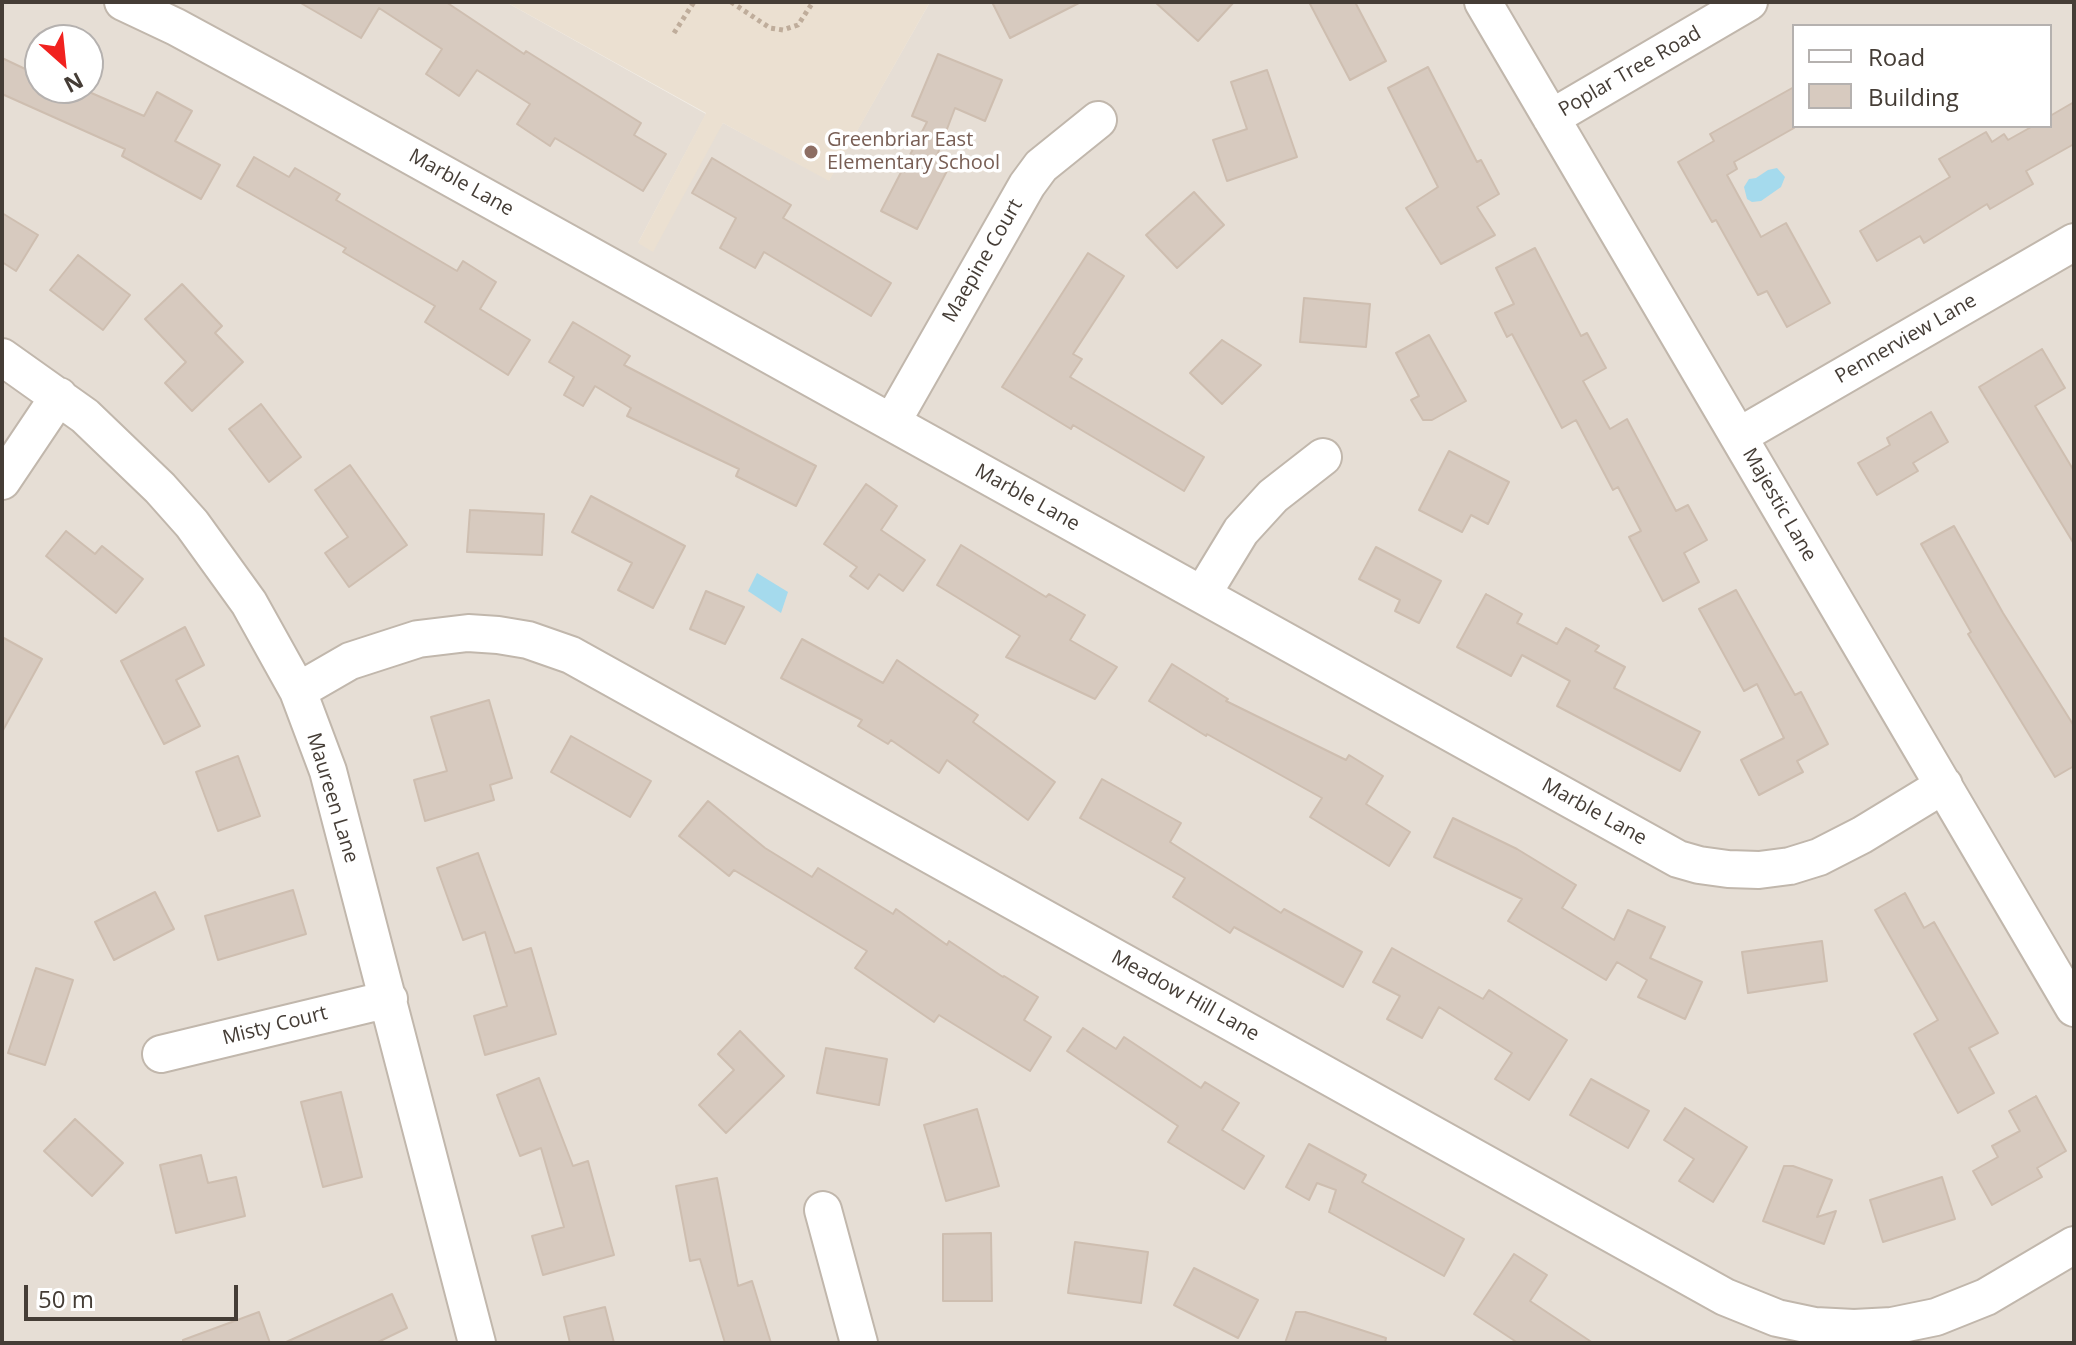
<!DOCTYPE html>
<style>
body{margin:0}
#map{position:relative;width:2076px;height:1345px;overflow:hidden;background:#f2ede6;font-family:"Open Sans",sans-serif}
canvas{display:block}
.frame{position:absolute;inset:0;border:4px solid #453d36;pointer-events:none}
.legend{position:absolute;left:1792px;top:24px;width:260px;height:104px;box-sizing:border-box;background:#fff;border:2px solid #b5b1af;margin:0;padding:10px 14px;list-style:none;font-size:24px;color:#453d36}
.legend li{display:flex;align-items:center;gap:16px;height:40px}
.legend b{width:40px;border:2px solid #b5b1af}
.north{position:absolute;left:24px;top:24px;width:80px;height:80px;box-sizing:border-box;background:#fff;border:2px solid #b5b1af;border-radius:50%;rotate:153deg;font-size:22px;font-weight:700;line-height:32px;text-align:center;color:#453d36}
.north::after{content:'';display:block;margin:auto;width:28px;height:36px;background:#f1221f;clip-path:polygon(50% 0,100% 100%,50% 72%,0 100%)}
.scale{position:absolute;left:24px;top:1285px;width:214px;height:36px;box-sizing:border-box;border:4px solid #453d36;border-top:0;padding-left:10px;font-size:24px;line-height:28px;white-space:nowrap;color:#453d36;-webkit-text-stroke:6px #fff;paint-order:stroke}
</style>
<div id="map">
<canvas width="2076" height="1345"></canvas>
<div class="frame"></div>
<ul class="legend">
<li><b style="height:10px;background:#fff"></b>Road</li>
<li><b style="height:22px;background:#d7cabf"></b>Building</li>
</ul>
<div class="north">N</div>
<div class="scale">50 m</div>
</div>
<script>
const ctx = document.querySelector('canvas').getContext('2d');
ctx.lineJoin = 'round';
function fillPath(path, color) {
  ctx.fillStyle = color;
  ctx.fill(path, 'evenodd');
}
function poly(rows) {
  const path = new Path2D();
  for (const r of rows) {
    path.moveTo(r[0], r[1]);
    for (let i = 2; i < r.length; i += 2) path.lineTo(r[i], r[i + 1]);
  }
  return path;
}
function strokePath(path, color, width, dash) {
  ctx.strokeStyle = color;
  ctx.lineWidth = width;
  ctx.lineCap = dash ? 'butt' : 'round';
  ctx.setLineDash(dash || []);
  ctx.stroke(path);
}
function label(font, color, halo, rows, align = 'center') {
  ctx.font = font + ' "Open Sans",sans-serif';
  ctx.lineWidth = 7;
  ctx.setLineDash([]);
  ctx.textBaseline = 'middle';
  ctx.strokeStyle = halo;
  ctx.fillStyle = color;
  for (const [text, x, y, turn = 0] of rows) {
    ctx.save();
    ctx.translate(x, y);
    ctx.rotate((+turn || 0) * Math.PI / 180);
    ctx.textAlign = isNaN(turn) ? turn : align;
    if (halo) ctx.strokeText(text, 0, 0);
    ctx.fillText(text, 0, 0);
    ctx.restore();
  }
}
fillPath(poly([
 [2,2,506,2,706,114,638,243,723,123,829,180,930,2,2074,2,2074,1343,2,1343],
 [1794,26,2050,26,2050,126,1794,126],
 [40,40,88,40,88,88,40,88]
]), '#e6ded5');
fillPath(poly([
 [506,2,930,2,829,181,723,123,653,252,638,243,706,113]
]), '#ebe0d1');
fillPath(poly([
 [1777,168,1785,177,1781,187,1761,201,1752,202,1747,199,1744,187,1749,179,1756,178,1768,170],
 [757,573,788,592,781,613,748,591]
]), '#a5daed');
const building = poly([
 [299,2,446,2,524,54,526,51,641,123,634,135,666,154,643,191,555,138,550,146,517,124,530,104,477,70,459,96,426,74,442,49,379,8,361,38,299,2],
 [992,2,1081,2,1010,38,992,2],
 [1155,2,1234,2,1198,41,1155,2],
 [1309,2,1355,2,1386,61,1350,80,1309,2],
 [938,54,1002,80,985,121,955,108,936,158,950,165,917,229,881,211,927,122,912,116,938,54],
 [2,58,40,76,40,88,80,88,144,116,157,92,192,111,175,141,220,165,201,199,122,156,125,149,2,94,2,58],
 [1428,67,1477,162,1481,160,1499,194,1477,207,1495,235,1441,264,1406,208,1438,187,1388,88,1428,67],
 [1267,70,1297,157,1227,181,1213,140,1247,129,1231,82,1267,70],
 [1794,87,1794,128,1734,162,1737,169,1727,175,1761,237,1786,223,1830,303,1787,327,1767,291,1758,295,1716,220,1712,222,1678,162,1714,141,1710,134,1794,87],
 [2074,102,2074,144,2026,171,2033,184,1990,209,1987,204,1924,243,1920,236,1877,261,1860,231,1950,177,1939,159,1986,132,1992,142,2004,134,2008,140,2033,126,2050,126,2050,116,2074,102],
 [254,157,289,177,295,168,340,194,336,200,457,271,463,261,496,282,480,309,530,340,508,375,425,322,435,306,343,252,346,248,237,186,254,157],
 [712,158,791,205,783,218,891,283,871,316,764,252,755,268,720,248,736,218,692,193,712,158],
 [1194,192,1224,225,1177,268,1146,235,1194,192],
 [2,213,38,235,16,271,2,262,2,213],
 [1535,248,1581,336,1587,333,1606,368,1583,381,1610,429,1627,419,1676,511,1688,505,1707,540,1684,553,1699,582,1663,601,1629,537,1641,531,1618,487,1613,490,1576,420,1562,428,1512,334,1507,337,1495,313,1514,304,1496,268,1535,248],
 [1088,253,1124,276,1073,354,1082,359,1070,377,1204,457,1184,491,1073,425,1071,429,1002,387,1088,253],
 [78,255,130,295,103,330,50,290,78,255],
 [182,284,222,326,215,333,243,362,192,411,165,383,186,362,145,319,182,284],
 [1304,298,1370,304,1366,347,1300,342,1304,298],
 [573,322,630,356,624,365,816,466,796,506,736,476,739,469,627,416,631,408,595,386,583,406,564,395,574,377,549,362,573,322],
 [1429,335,1466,401,1432,420,1423,420,1411,400,1419,396,1396,353,1429,335],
 [1222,340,1261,365,1222,404,1190,373,1222,340],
 [2042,349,2065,388,2035,406,2074,471,2074,544,1979,387,2042,349],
 [261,404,301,457,269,482,229,429,261,404],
 [1931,412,1948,442,1913,463,1918,471,1877,495,1858,463,1890,445,1887,438,1931,412],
 [1449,451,1509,482,1488,524,1471,515,1462,532,1419,510,1449,451],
 [350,465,407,545,349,587,325,553,348,537,315,490,350,465],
 [866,484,897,506,881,530,925,560,903,591,879,574,868,589,850,576,857,567,824,544,866,484],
 [591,496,685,546,653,608,618,590,632,563,572,532,591,496],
 [470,510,544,514,542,555,467,552,470,510],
 [1954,526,2003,613,2074,726,2074,766,2055,777,1968,634,1971,632,1921,544,1954,526],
 [66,531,95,554,102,546,143,579,116,613,46,556,66,531],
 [961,545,1046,597,1049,594,1085,615,1070,640,1117,667,1095,699,1006,657,1020,636,937,585,961,545],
 [1376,547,1441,581,1419,623,1395,611,1400,600,1359,579,1376,547],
 [1736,590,1795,695,1801,692,1828,744,1797,761,1803,772,1759,795,1741,760,1784,738,1757,684,1744,691,1699,609,1736,590],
 [706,591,744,607,725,644,690,629,706,591],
 [1486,594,1522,614,1517,623,1557,644,1566,628,1599,646,1595,651,1625,667,1614,688,1700,732,1680,771,1557,706,1570,681,1522,655,1511,676,1457,647,1486,594],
 [185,627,204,665,176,680,200,726,164,744,121,661,185,627],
 [2,637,42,659,2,732,2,637],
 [802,639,883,683,897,660,978,715,973,722,1055,782,1028,820,947,760,939,773,891,740,888,744,858,726,862,720,781,678,802,639],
 [1172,664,1228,699,1226,701,1346,760,1349,755,1383,776,1366,804,1410,832,1389,866,1310,817,1322,798,1207,734,1206,736,1149,701,1172,664],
 [489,700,512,778,490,785,494,800,425,821,414,780,447,771,431,717,489,700],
 [571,736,651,781,630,817,551,772,571,736],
 [238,756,260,816,218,831,196,772,238,756],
 [1102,779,1181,823,1170,842,1281,913,1284,909,1362,952,1343,987,1234,927,1230,933,1173,897,1185,878,1080,818,1102,779],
 [708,801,765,848,812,877,818,868,893,914,896,909,947,945,949,941,1003,977,1004,976,1038,997,1024,1020,1051,1037,1030,1071,939,1015,934,1022,855,968,867,951,734,870,729,876,679,836,708,801],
 [1453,818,1517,849,1576,885,1562,908,1614,940,1628,910,1665,927,1650,958,1702,982,1685,1019,1638,997,1647,980,1617,962,1606,980,1508,921,1522,899,1434,857,1453,818],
 [478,853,515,953,531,948,556,1034,485,1055,474,1016,507,1006,485,932,463,940,437,868,478,853],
 [293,890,306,934,218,960,205,916,293,890],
 [155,892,174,929,114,960,95,922,155,892],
 [1905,893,1924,928,1934,922,1998,1033,1969,1048,1994,1093,1958,1113,1914,1034,1938,1020,1875,910,1905,893],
 [1822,941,1827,981,1748,993,1742,952,1822,941],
 [1392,948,1483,999,1489,990,1567,1040,1529,1100,1495,1079,1512,1053,1439,1007,1422,1038,1387,1019,1400,996,1373,982,1392,948],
 [36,968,73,980,45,1065,8,1053,36,968],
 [1083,1028,1116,1049,1124,1037,1201,1088,1205,1082,1239,1103,1222,1130,1264,1156,1244,1189,1168,1142,1178,1126,1067,1051,1083,1028],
 [740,1031,784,1076,726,1133,699,1105,734,1070,718,1054,740,1031],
 [826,1048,887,1059,879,1105,817,1093,826,1048],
 [539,1078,573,1166,588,1161,614,1255,543,1275,532,1236,564,1227,541,1148,520,1156,497,1095,539,1078],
 [1591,1079,1649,1111,1628,1148,1570,1115,1591,1079],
 [341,1092,362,1177,323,1187,301,1102,341,1092],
 [2036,1096,2066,1151,2037,1168,2042,1177,1992,1205,1973,1171,1998,1157,1992,1146,2020,1131,2009,1111,2036,1096],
 [1685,1108,1747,1147,1713,1202,1679,1181,1694,1159,1664,1140,1685,1108],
 [977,1109,999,1186,946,1201,924,1125,977,1109],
 [75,1119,123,1163,92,1196,44,1151,75,1119],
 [1309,1144,1366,1175,1362,1182,1464,1239,1444,1276,1329,1212,1336,1190,1317,1183,1309,1200,1286,1187,1309,1144],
 [201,1155,208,1183,236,1177,245,1216,176,1233,160,1165,201,1155],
 [1784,1166,1793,1166,1832,1180,1817,1217,1836,1211,1824,1244,1763,1221,1784,1166],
 [1942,1177,1955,1219,1883,1242,1870,1200,1942,1177],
 [717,1178,738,1286,752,1281,771,1343,725,1343,700,1259,690,1261,676,1186,717,1178],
 [991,1233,992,1301,943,1301,943,1234,991,1233],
 [1075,1242,1148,1252,1141,1303,1068,1293,1075,1242],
 [1514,1254,1547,1275,1530,1301,1593,1343,1518,1343,1474,1314,1514,1254],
 [1194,1268,1258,1300,1238,1338,1174,1305,1194,1268],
 [392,1294,407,1328,376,1343,284,1343,392,1294],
 [605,1307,614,1343,570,1343,564,1317,605,1307],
 [259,1312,270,1343,183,1343,183,1340,259,1312],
 [1296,1312,1305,1312,1386,1338,1385,1343,1285,1343,1296,1312]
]);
fillPath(building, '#d7cabf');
strokePath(building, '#cebeb0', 2);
const minor = poly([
 [123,2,176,27,294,91,1678,859,1699,865,1728,869,1759,870,1790,866,1819,857,1862,835,1944,785],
 [1483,2,2074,1008],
 [1551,118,1749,2],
 [2,357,85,416,160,488,192,524,249,603,298,691,328,771,477,1343],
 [892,422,1027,185,1041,166,1098,120],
 [1739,436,2074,242],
 [2,481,59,396],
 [1202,595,1241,531,1273,496,1323,457],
 [298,691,350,661,418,639,468,633,498,635,528,640,571,655,1725,1297,1777,1318,1815,1326,1854,1328,1892,1326,1936,1317,1986,1297,2074,1245],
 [161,1054,389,999],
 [823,1210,859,1343]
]);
strokePath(minor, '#c1b7ac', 40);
strokePath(poly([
 [731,2,770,28,783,30,798,25,813,2],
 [674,33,694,2]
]), '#bfad9b', 5, [4, 4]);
strokePath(minor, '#fff', 36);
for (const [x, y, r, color] of [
 [811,152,8,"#8d6e63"]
]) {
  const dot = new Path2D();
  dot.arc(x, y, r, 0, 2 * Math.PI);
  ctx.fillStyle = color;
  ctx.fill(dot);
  strokePath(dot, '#fff', 3);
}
label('20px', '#453d36', '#fff', [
 ["Poplar Tree Road",1630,72,-30],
 ["Marble Lane",461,183,29],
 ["Maepine Court",983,261,-60],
 ["Pennerview Lane",1906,339,-30],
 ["Marble Lane",1027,498,29],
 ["Majestic Lane",1779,505,60],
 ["Maureen Lane",332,798,73],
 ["Marble Lane",1594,812,29],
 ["Meadow Hill Lane",1185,996,29],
 ["Misty Court",275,1026,-14]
]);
label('20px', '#785e54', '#fff', [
 ["Greenbriar East",827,140],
 ["Elementary School",827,163]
], 'left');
</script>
